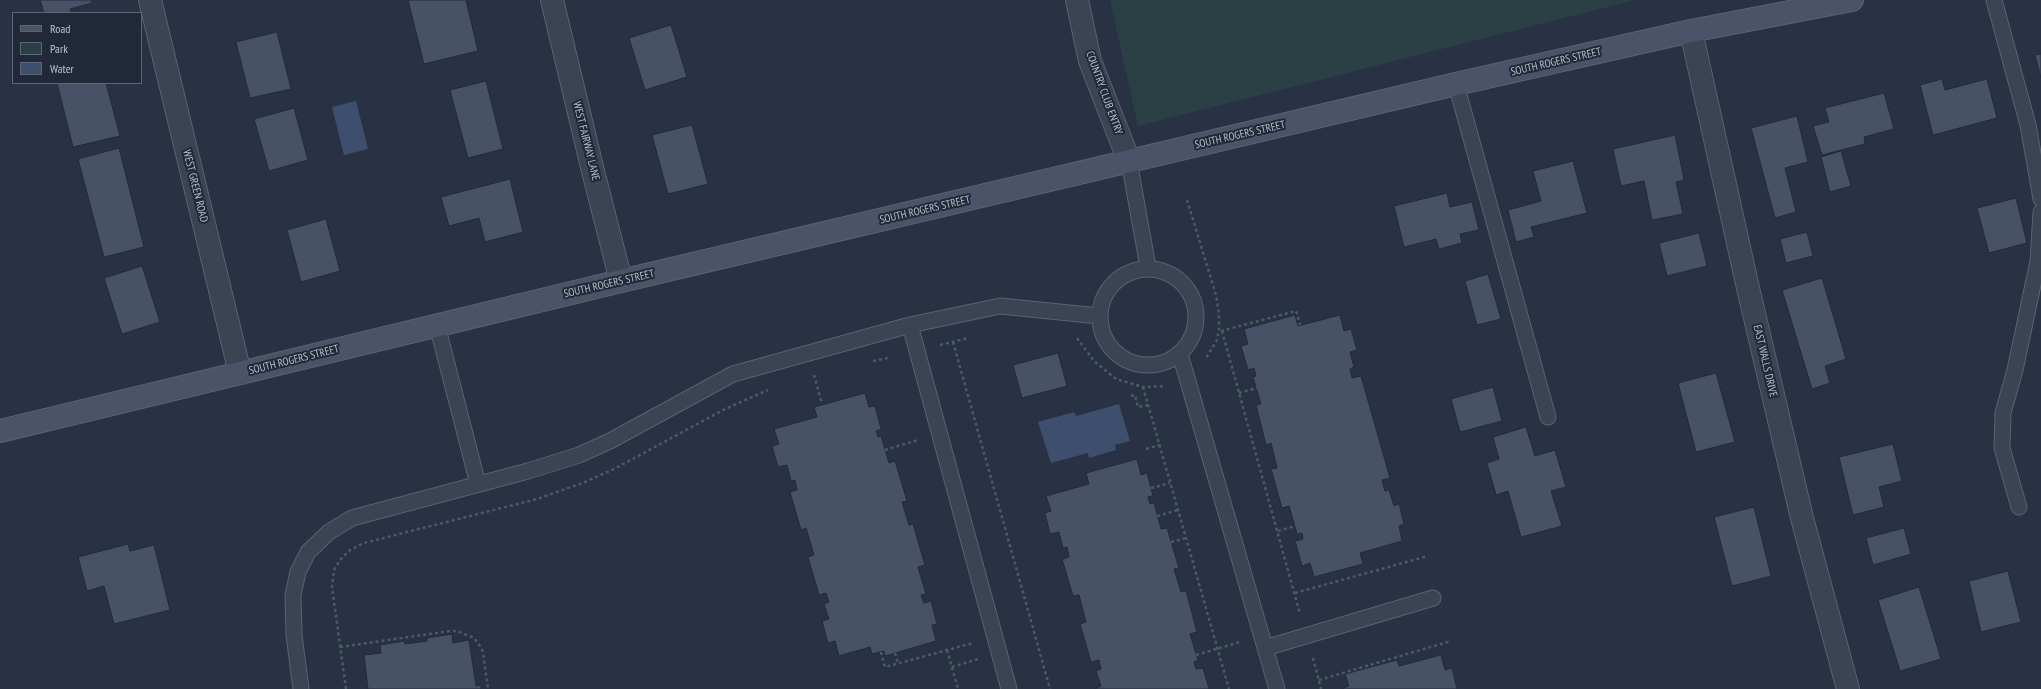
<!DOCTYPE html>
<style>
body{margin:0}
#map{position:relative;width:2041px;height:689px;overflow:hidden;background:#283244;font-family:"PT Sans Narrow",sans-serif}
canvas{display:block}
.legend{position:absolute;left:12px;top:12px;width:130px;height:72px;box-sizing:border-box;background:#212939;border:1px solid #5e6574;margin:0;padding:5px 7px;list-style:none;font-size:12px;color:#bac0cd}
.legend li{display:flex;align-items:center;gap:8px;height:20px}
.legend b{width:20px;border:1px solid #5e6574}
</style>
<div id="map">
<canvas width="2041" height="689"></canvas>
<ul class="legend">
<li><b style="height:5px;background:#4a5367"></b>Road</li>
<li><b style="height:11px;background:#2a4045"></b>Park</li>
<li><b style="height:11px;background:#3e4e6d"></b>Water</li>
</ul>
</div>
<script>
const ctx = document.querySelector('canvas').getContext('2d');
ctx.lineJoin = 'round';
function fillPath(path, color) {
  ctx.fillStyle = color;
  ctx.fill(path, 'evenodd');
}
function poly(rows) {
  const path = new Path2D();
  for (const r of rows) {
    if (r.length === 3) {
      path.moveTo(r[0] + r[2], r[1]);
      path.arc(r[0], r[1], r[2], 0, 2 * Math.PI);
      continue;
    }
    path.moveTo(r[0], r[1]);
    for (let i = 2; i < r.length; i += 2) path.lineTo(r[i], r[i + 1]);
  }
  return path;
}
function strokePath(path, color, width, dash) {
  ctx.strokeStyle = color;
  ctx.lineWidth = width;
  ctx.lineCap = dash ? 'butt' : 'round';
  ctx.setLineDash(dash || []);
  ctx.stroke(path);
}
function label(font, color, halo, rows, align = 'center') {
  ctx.font = font + ' "PT Sans Narrow",sans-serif';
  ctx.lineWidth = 4;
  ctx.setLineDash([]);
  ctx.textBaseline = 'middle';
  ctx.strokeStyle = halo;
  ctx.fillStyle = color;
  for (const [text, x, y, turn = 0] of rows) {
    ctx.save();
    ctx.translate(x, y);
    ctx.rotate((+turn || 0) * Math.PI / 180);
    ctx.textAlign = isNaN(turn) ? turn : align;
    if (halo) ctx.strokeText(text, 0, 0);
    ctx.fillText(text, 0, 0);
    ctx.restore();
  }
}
fillPath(poly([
 [1110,0,1635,0,1138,126]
]), '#2a4045');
fillPath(poly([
 [356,101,368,149,344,155,332,107],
 [1119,404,1130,441,1115,445,1116,450,1089,458,1088,453,1051,463,1038,422,1074,412,1076,416]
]), '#3e4e6d');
const building = poly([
 [40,0,91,0,92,3,70,9,71,13,44,13,40,0],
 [408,0,466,0,478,51,424,64,408,0],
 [671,25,687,77,645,90,629,38,671,25],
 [277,32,291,89,250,98,236,42,277,32],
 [2041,54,2041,78,2035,55,2041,54],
 [1942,79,1945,90,1987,79,1997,118,1933,135,1920,85,1942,79],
 [486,81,503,149,468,158,450,90,486,81],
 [57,83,106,83,120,136,73,147,57,83],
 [1884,93,1894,129,1864,137,1865,144,1822,155,1813,126,1829,122,1825,108,1884,93],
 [294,108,308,160,269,171,254,119,294,108],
 [1797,116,1808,162,1785,168,1796,212,1775,218,1751,128,1797,116],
 [692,125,708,184,668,194,652,135,692,125],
 [1675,135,1684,180,1676,182,1683,214,1652,220,1644,181,1621,186,1613,149,1675,135],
 [119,148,144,247,104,257,78,159,119,148],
 [1841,151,1851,186,1830,192,1821,157,1841,151],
 [1573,161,1587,213,1531,227,1534,237,1516,242,1508,210,1541,201,1533,171,1573,161],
 [510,179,523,232,485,242,479,218,449,226,441,197,510,179],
 [1447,193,1450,207,1472,202,1479,230,1460,234,1462,243,1439,249,1436,239,1404,247,1394,206,1447,193],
 [2016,198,2027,243,1989,253,1977,208,2016,198],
 [326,219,340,271,301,282,287,230,326,219],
 [1807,232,1813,256,1786,263,1780,239,1807,232],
 [1699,233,1707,266,1667,276,1659,243,1699,233],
 [142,266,160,322,122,334,104,278,142,266],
 [1488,274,1501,319,1477,325,1465,281,1488,274],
 [1822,278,1846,359,1825,366,1830,383,1812,389,1782,290,1822,278],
 [1295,315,1298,326,1340,315,1344,331,1351,329,1357,350,1350,352,1354,367,1350,369,1352,378,1361,376,1390,478,1382,480,1385,491,1389,490,1394,506,1399,504,1404,524,1399,526,1402,541,1360,553,1363,564,1314,577,1310,563,1302,566,1295,541,1303,539,1302,533,1297,534,1289,506,1282,508,1271,469,1277,468,1271,443,1266,445,1256,405,1261,404,1253,377,1256,376,1254,368,1248,370,1241,346,1248,344,1244,329,1295,315],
 [1058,353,1067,386,1022,398,1013,365,1058,353],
 [1716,373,1735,442,1696,452,1678,383,1716,373],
 [1493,387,1502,421,1460,432,1451,399,1493,387],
 [865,393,869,407,875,406,881,429,876,431,878,437,881,436,889,463,895,461,907,501,902,502,909,525,913,524,925,565,918,567,926,594,921,595,924,603,931,601,937,624,932,625,936,641,885,656,884,651,872,654,870,647,839,656,835,641,828,643,822,621,829,619,824,604,829,602,826,593,819,595,808,557,814,555,806,528,801,530,790,492,797,490,795,480,791,481,787,465,778,467,772,446,779,444,774,429,817,417,814,407,865,393],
 [1526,427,1535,456,1555,450,1566,487,1551,491,1562,526,1521,537,1508,491,1496,495,1487,463,1499,459,1493,437,1526,427],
 [1893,444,1902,481,1879,487,1884,507,1853,515,1839,457,1893,444],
 [1137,459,1141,475,1147,473,1153,496,1148,497,1150,504,1154,503,1161,529,1167,528,1179,568,1174,569,1181,592,1186,591,1197,632,1190,634,1198,660,1194,662,1196,669,1203,668,1209,689,1095,689,1101,686,1096,671,1101,669,1099,660,1091,662,1080,624,1086,622,1079,595,1073,596,1062,559,1069,557,1067,547,1063,548,1059,532,1050,534,1045,513,1051,511,1046,496,1089,484,1086,473,1137,459],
 [1754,507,1771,576,1732,586,1714,517,1754,507],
 [1904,528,1911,554,1873,565,1866,538,1904,528],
 [128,544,130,551,154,545,170,610,114,624,104,586,87,591,78,557,128,544],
 [2008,571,2021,622,1981,632,1969,581,2008,571],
 [1919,587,1941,659,1900,671,1878,600,1919,587],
 [452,634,453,643,469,640,476,686,481,685,481,689,368,689,364,655,381,653,380,645,404,641,405,644,427,641,427,638,452,634],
 [1441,655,1445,670,1452,668,1457,689,1342,689,1349,686,1345,674,1397,660,1399,666,1441,655]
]);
fillPath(building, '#475266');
strokePath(building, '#232b3b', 1);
const lane = poly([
 [1994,0,2028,125,2041,199],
 [1456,84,1548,417],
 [1129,161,1148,267],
 [1148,317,48],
 [437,325,478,484],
 [910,325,1009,689],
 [1180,354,1277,689],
 [2019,507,2002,448,2003,413,2015,370,2038,261,2041,212],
 [1265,648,1433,598],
 [301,689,294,635,293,595,298,572,308,552,329,532,352,518,528,471,579,455,610,441,733,374,910,325,1000,306,1099,316]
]);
const street = poly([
 [150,0,240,373],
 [552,0,592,167,621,281],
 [1077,0,1090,61,1129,161],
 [1691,31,1748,288,1802,518,1848,689]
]);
const secondary = poly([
 [0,431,621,281,1456,84,1691,31,1852,0]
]);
strokePath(lane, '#5b6271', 17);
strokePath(street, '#5b6271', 24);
strokePath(secondary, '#5b6271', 24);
strokePath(poly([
 [1187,200,1216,295,1219,314,1219,329,1217,340,1205,360],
 [1221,331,1296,311,1300,325],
 [1222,331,1300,614],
 [1077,338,1094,361,1116,379,1143,387,1166,386],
 [953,342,1050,689],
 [940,345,968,338],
 [873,361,888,358],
 [814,375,822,404],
 [1143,387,1229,689],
 [1239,393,1257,388],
 [1131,396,1135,395,1138,407,1148,405],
 [1146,449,1160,445],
 [885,450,918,440],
 [1151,488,1170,483],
 [1157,516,1178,510],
 [1278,531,1295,526],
 [1171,542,1186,538],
 [1295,593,1428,556],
 [340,647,450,631,457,631,474,638,480,646,483,652,488,689],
 [947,650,958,689],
 [881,652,885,667,973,643],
 [895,653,898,663],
 [1196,655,1240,642],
 [1313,658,1321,689],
 [952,667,978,659],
 [1319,680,1451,641],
 [346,689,332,587,334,570,340,560,350,550,364,543,537,499,585,482,616,468,725,409,768,390]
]), '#485d61', 2.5, [3, 3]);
strokePath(lane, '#3c4454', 15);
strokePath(street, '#3c4454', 22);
strokePath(secondary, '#4a5367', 22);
label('11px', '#bac0cd', '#212939', [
 ["SOUTH ROGERS STREET",1556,62,-13],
 ["COUNTRY CLUB ENTRY",1104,93,70],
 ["SOUTH ROGERS STREET",1240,135,-13],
 ["WEST FAIRWAY LANE",586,141,76],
 ["WEST GREEN ROAD",195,186,76],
 ["SOUTH ROGERS STREET",925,210,-13],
 ["SOUTH ROGERS STREET",609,284,-13],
 ["SOUTH ROGERS STREET",294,360,-14],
 ["EAST WALLS DRIVE",1765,361,77]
]);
</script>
